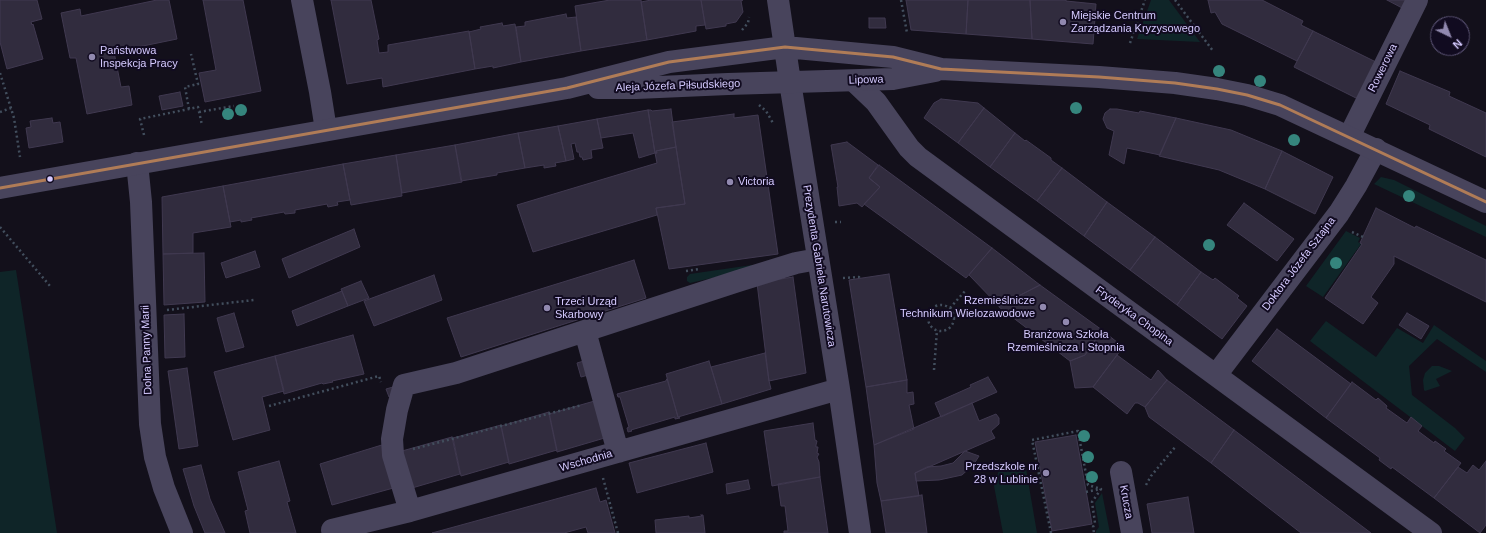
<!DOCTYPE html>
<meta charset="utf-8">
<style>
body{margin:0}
#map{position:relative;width:1486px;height:533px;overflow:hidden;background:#13101b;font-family:Helvetica,sans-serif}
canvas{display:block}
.north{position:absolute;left:1430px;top:16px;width:40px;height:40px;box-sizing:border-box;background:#110b20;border:1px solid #5f5779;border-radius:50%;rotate:137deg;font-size:11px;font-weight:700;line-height:16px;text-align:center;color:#d5caff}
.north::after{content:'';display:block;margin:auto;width:14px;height:18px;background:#9189af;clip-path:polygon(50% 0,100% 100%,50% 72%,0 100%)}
</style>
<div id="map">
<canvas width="1486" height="533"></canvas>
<div class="north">N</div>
</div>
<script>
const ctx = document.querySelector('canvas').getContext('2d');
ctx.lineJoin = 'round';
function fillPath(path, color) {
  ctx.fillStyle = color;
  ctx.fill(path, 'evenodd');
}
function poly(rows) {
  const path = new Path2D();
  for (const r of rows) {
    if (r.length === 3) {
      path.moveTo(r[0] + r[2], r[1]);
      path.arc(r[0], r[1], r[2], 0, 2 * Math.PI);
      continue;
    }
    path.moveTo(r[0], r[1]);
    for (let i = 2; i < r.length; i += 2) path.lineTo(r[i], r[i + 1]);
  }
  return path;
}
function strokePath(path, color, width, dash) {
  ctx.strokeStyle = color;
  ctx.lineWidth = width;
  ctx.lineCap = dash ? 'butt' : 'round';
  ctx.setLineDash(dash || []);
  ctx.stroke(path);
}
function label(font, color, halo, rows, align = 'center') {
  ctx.font = font + ' Helvetica,sans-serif';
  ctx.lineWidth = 4;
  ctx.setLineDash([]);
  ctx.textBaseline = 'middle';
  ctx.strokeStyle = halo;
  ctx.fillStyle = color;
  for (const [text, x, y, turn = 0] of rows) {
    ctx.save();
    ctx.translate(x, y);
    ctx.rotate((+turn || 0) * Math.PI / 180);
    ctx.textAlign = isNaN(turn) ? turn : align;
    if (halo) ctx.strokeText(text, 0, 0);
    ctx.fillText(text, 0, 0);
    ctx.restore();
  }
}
fillPath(poly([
 [1151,0,1169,0,1200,42,1137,39],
 [1381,177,1394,180,1486,226,1486,237,1374,184],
 [1346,231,1360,238,1358,242,1361,244,1323,297,1306,286],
 [752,265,752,269,690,283,687,281,687,277,690,274],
 [16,270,57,533,0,533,0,272],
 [1326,321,1376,357,1397,328,1423,343,1434,325,1486,361,1486,372,1437,339,1409,366,1412,395,1455,428,1465,438,1455,451,1310,341],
 [1432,366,1439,366,1452,371,1436,379,1440,386,1425,391,1424,390,1423,380,1425,373],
 [1025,463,1037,533,1003,533,994,486,1000,467],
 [1102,493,1110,533,1096,533,1096,531,1099,527,1095,503]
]), '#0f2528');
const building = poly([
 [0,0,37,0,42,19,31,22,32,25,33,24,43,59,7,69,0,42,0,0],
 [157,0,169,0,177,39,138,47,139,52,127,55,126,50,114,52,121,87,129,86,132,105,87,114,76,58,70,58,61,13,80,9,81,16,157,0],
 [203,0,243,0,261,91,205,102,199,73,216,70,203,0],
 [331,0,371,0,379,39,377,40,379,53,388,52,388,45,469,31,475,69,383,87,382,78,347,84,331,0],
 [610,0,641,0,647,40,581,51,575,6,610,0],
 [651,0,701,0,705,25,696,26,696,31,647,40,641,2,651,0],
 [701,0,743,0,741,1,743,12,736,22,726,24,726,26,706,29,701,0],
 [906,0,968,0,966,34,911,30,906,0],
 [968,0,1030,0,1032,39,966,34,968,0],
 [1030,0,1066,0,1066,1,1096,4,1093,44,1032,39,1030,0],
 [1208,0,1262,0,1303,21,1301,25,1313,31,1297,61,1222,24,1215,12,1211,13,1208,0],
 [1387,0,1408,0,1404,9,1387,0],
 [566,14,567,18,576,17,581,51,521,62,516,27,525,26,525,22,566,14],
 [869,18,885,18,886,28,869,28,869,18],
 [502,23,503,26,515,24,521,62,493,68,493,66,475,69,469,32,481,29,480,27,502,23],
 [1313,31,1376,62,1358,99,1294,67,1313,31],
 [1400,71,1450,92,1449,96,1486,113,1486,157,1429,129,1430,125,1386,104,1400,71],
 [180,92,183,106,162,110,159,96,180,92],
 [941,99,978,103,984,108,958,143,924,118,934,103,941,99],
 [984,108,1015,133,990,167,958,143,984,108],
 [671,109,676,147,656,151,657,153,655,153,648,110,651,110,652,111,671,109],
 [1110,109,1117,109,1139,113,1140,111,1176,118,1160,155,1127,148,1124,164,1109,155,1114,131,1107,128,1103,119,1105,113,1110,109],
 [648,110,655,153,639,158,633,133,601,138,597,119,648,110],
 [734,114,734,118,758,115,778,254,669,269,656,208,685,204,672,122,734,114],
 [52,118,53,123,60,122,63,142,29,148,26,128,31,127,30,121,52,118],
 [1176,118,1231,130,1282,151,1265,189,1219,170,1159,156,1176,118],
 [597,119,603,148,591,150,592,158,583,160,582,157,580,157,579,152,577,152,575,143,571,144,574,159,566,161,558,126,597,119],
 [558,126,566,161,555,163,556,166,544,168,544,165,525,168,518,133,558,126],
 [518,133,525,168,497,173,497,175,461,181,455,145,518,133],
 [1015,133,1025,141,1026,140,1051,158,1051,160,1062,168,1037,201,990,167,1015,133],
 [847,142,878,165,869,178,880,187,862,207,857,203,839,206,837,187,838,187,831,145,847,142],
 [455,145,462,182,402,193,396,155,455,145],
 [676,147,685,204,656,208,657,215,533,252,517,205,657,163,655,153,657,153,656,151,676,147],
 [1282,151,1333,177,1315,214,1265,189,1282,151],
 [396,155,402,196,351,205,343,164,396,155],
 [343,164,350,200,337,202,338,205,328,207,327,204,295,210,295,213,285,214,284,212,251,218,252,220,241,222,241,220,230,222,223,186,343,164],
 [879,165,992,248,966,278,864,204,880,187,869,178,879,165],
 [1062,168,1107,202,1084,236,1037,201,1062,168],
 [223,186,231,227,193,233,193,253,163,254,162,197,223,186],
 [1107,202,1155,237,1130,270,1084,236,1107,202],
 [1244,203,1294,239,1277,261,1227,225,1244,203],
 [1376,208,1415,228,1416,226,1486,260,1486,302,1394,256,1394,264,1371,297,1378,303,1363,324,1325,298,1362,244,1360,243,1376,208],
 [354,229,360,247,289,278,282,259,354,229],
 [1155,237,1201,272,1177,305,1130,270,1155,237],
 [992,248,1040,285,999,306,969,275,992,248],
 [255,251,260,267,226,278,221,263,255,251],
 [204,253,205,302,164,305,163,254,204,253],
 [634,260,646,298,461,357,447,318,634,260],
 [1201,272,1213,280,1215,278,1239,296,1237,298,1247,306,1222,339,1177,305,1201,272],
 [889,274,907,380,866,387,849,280,889,274],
 [434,275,442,300,374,326,364,301,434,275],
 [793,277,806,373,769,381,757,283,793,277],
 [361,281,369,298,348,306,341,289,361,281],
 [1040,285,1102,330,1085,355,1070,361,999,307,999,306,1040,285],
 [342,291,348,306,297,326,292,311,342,291],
 [234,313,244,347,226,352,217,318,234,313],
 [1407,313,1429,326,1421,339,1399,325,1407,313],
 [184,314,185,357,165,358,164,315,184,314],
 [1277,329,1351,384,1326,418,1252,361,1277,329],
 [1102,330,1123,347,1093,387,1075,388,1070,361,1085,355,1102,330],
 [353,335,364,374,332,381,333,382,323,384,322,383,284,394,275,356,353,335],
 [765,353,769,381,771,389,722,404,711,367,765,353],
 [1117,355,1151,380,1158,370,1167,380,1145,407,1138,403,1135,403,1127,414,1093,387,1117,355],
 [275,356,284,391,262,397,270,430,233,440,214,372,275,356],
 [587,360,592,374,581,377,577,363,587,360],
 [709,361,722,404,678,417,666,374,709,361],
 [187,368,198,446,179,449,168,371,187,368],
 [988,377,997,392,941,417,935,403,971,387,970,385,988,377],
 [667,379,678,417,680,418,675,419,675,417,631,430,632,431,628,432,627,428,629,427,620,397,618,397,617,394,666,381,666,380,667,379],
 [907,380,907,393,913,392,914,404,909,405,914,429,874,445,866,387,907,380],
 [1167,380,1234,430,1211,463,1149,417,1145,407,1167,380],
 [1352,382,1376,400,1378,398,1387,406,1386,408,1407,423,1411,417,1422,426,1418,431,1434,443,1435,441,1446,449,1444,451,1461,463,1434,498,1392,467,1391,469,1379,460,1380,458,1326,418,1352,382],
 [393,387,396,395,389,397,386,389,393,387],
 [598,400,608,437,557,452,549,414,598,400],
 [972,403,979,421,996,414,999,418,999,424,991,431,995,438,915,473,919,496,881,501,877,483,874,445,972,403],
 [549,412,557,450,509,464,501,426,549,412],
 [813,423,815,440,817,441,816,445,816,447,818,447,817,453,819,454,817,457,819,462,820,477,772,486,764,431,813,423],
 [501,425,509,462,461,476,453,438,501,425],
 [1234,430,1371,533,1301,533,1211,463,1234,430],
 [1076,435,1092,524,1052,531,1035,442,1076,435],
 [452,437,460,474,412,488,402,451,452,437],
 [706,443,713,472,637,493,629,463,706,443],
 [385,444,397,487,332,505,320,464,385,444],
 [965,451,979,456,974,464,962,475,939,480,916,481,915,473,927,467,941,466,953,463,965,451],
 [279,461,290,501,287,502,296,533,250,533,245,511,248,510,238,472,279,461],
 [1486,461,1486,525,1480,533,1434,498,1458,467,1467,473,1473,465,1479,470,1486,461],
 [201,465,210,499,225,533,205,533,194,506,183,469,201,465],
 [820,477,828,533,784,533,784,531,788,531,785,506,781,506,778,484,820,477],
 [748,480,750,489,727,494,726,484,748,480],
 [596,488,600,502,606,500,615,533,588,533,586,527,564,533,432,533,596,488],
 [922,495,927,533,886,533,881,501,922,495],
 [1188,497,1194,533,1152,533,1147,504,1188,497],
 [701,515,703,515,705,533,656,533,655,520,689,516,689,518,702,516,701,515]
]);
fillPath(building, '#312c3e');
strokePath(building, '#403950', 1);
strokePath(poly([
 [901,0,907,33],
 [1175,0,1213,51],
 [742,30,748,23,749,17],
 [1130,43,1145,0],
 [0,73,14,118,20,157],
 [759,105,766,111,773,123],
 [189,109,185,87,198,84,191,54],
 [0,112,11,108],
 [199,112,234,106],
 [144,135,140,119,189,109,198,107,202,125],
 [835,222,841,222],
 [0,227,50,286],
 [1352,232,1363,237],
 [686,271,700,269],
 [843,278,859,277,860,279],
 [941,318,13],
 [950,308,965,291],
 [167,310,254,300],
 [902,318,928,316],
 [934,370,937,330],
 [269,406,379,376,381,382],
 [413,449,582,405],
 [603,478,618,533],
 [1146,485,1151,476,1176,446],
 [1086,492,1100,489],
 [1051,533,1032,440,1078,431,1088,485,1101,489,1092,502,1095,523,1093,527,1094,533]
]), '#424e5d', 2.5, [2, 3]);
strokePath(poly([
 [302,0,320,92,326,130],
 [854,81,876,102,909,148,918,157,1431,533],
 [790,82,839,389,860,533],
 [1349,137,1417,0],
 [137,163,141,202,150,424,155,457,164,488,182,533],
 [585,331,618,452],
 [1216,375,1339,213,1356,186,1376,149],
 [1121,472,1132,533],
 [410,511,393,455,392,439,397,410,404,385,456,373,738,281,796,263,818,259],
 [332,530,410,511,839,389]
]), '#48445c', 22);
strokePath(poly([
 [778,0,790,82],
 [598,88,636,88,728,84,893,79,935,71],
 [0,188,567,88,669,62,785,47,893,57,941,69,1099,77,1175,83,1217,89,1247,95,1280,105,1486,202]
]), '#48445c', 22);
strokePath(poly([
 [0,188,567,88,669,62,785,47,893,57,941,69,1099,77,1175,83,1217,89,1247,95,1280,105,1486,202]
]), '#b07c57', 3);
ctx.fillStyle = '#35857d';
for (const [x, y] of [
 [1219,71],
 [1260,81],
 [1076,108],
 [241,110],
 [228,114],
 [1294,140],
 [1409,196],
 [1209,245],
 [1336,263],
 [1084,436],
 [1088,457],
 [1092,477]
]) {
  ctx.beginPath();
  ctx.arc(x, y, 6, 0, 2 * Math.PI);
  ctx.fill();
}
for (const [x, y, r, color] of [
 [1063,22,4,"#9189af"],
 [92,57,4,"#9189af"],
 [50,179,3.5,"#d5caff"],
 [730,182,4,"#9189af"],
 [1043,307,4,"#9189af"],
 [547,308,4,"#9189af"],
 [1066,322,4,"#9189af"],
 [1046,473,4,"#9189af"]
]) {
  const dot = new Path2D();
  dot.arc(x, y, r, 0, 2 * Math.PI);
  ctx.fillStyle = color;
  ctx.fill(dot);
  strokePath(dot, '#110b20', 1.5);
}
label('11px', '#d5caff', '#110b20', [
 ["Miejskie Centrum",1071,16],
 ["Zarządzania Kryzysowego",1071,29],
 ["Państwowa",100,51],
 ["Inspekcja Pracy",100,64],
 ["Victoria",738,182],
 ["Rzemieślnicze",1035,301,"right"],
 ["Technikum Wielozawodowe",1035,314,"right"],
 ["Trzeci Urząd",555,302],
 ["Skarbowy",555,315],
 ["Branżowa Szkoła",1066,335,"center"],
 ["Rzemieślnicza I Stopnia",1066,348,"center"],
 ["Przedszkole nr",1038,467,"right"],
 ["28 w Lublinie",1038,480,"right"]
], 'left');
label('11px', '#d5caff', '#110b20', [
 ["Rowerowa",1383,68,-64],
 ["Lipowa",866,80,-2],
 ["Aleja Józefa Piłsudskiego",678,86,-2],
 ["Doktora Józefa Sztajna",1299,264,-53],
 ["Prezydenta Gabriela Narutowicza",819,266,81],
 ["Fryderyka Chopina",1134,316,36],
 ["Dolna Panny Marii",147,350,-92],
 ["Wschodnia",586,461,-16],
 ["Krucza",1126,502,80]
]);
</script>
